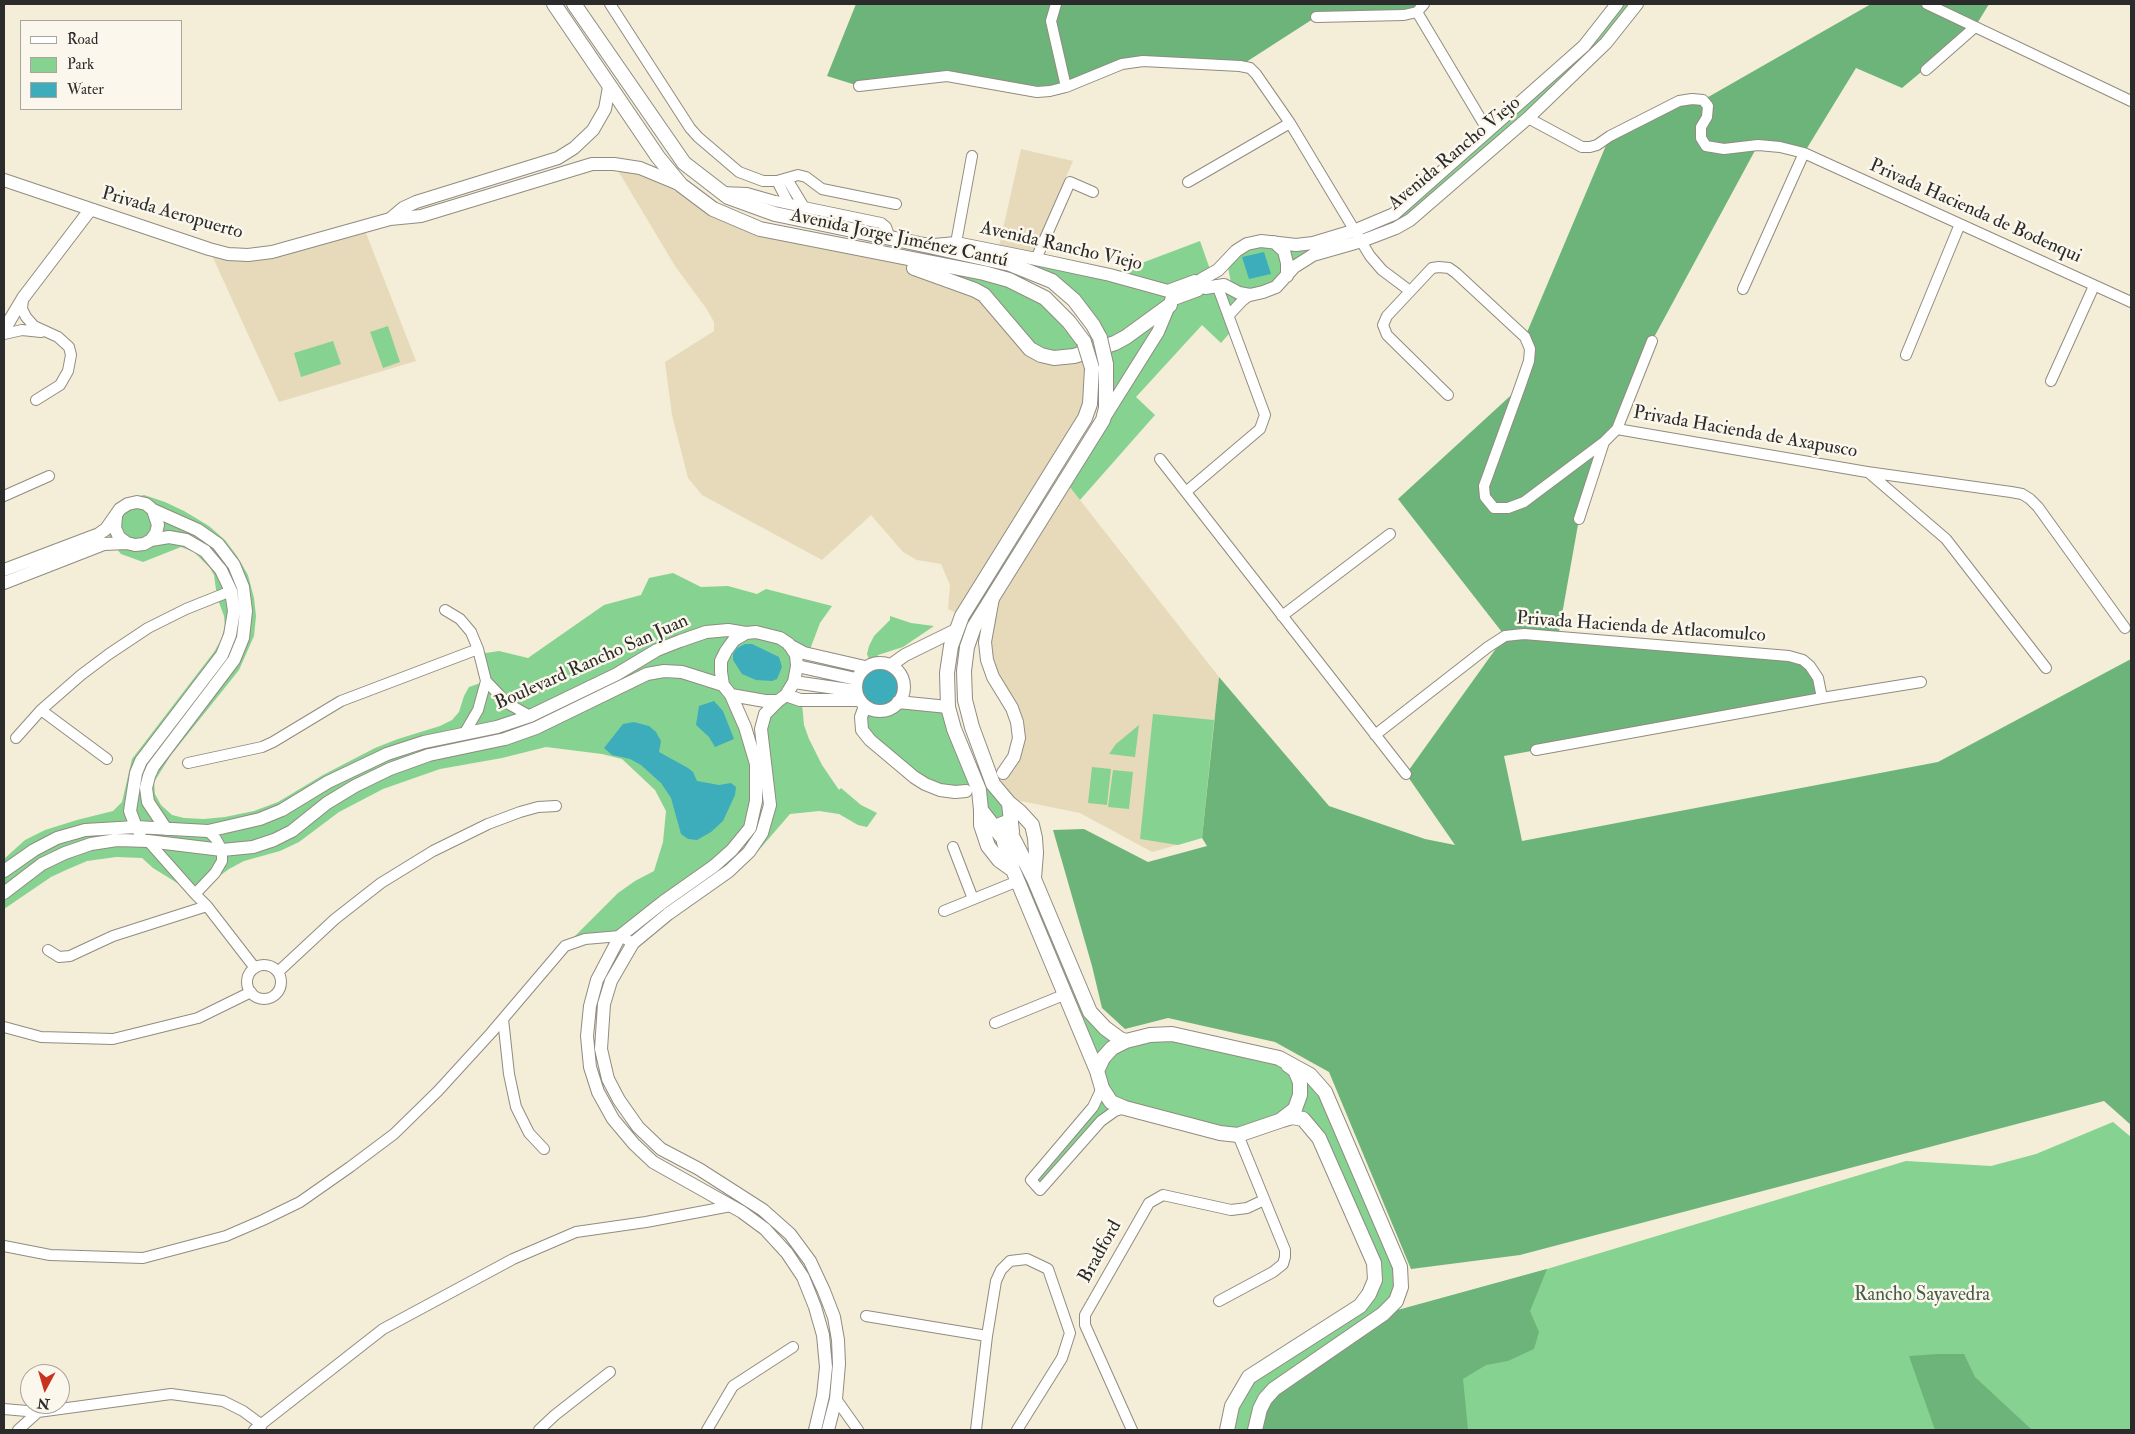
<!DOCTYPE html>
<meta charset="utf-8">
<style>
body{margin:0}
#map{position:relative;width:2135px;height:1434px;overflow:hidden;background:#f4edd7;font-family:"IM FELL Double Pica",serif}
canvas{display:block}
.frame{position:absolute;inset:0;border:5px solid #2b2b2b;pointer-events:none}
.legend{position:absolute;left:20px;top:20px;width:162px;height:90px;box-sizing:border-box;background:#fbf7ec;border:1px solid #a8a59f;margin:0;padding:6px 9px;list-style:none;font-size:15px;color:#2b2b2b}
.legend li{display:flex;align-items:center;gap:10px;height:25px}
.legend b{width:25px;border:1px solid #a8a59f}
.north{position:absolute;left:20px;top:1364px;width:50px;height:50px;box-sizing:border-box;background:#fbf7ec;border:1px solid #a8a59f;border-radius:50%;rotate:186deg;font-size:14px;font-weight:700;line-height:20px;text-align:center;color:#2b2b2b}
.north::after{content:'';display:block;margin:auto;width:18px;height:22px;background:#c8321e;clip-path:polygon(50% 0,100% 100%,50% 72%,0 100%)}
</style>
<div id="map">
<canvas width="2135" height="1434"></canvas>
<div class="frame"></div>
<ul class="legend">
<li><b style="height:6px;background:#fff"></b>Road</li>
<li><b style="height:14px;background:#86d290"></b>Park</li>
<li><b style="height:14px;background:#3eadbb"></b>Water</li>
</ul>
<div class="north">N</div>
</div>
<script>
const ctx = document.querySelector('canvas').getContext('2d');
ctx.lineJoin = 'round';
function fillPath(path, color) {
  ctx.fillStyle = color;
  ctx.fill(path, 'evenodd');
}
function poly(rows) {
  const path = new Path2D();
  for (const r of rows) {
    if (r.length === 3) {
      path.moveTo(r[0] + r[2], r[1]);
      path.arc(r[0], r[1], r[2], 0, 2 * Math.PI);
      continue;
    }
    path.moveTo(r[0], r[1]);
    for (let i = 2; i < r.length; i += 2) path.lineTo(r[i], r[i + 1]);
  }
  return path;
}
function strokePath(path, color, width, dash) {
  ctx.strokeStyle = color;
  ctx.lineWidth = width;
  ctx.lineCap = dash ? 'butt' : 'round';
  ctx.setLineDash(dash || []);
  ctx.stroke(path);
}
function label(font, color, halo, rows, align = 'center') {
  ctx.font = font + ' "IM FELL Double Pica",serif';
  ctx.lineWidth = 5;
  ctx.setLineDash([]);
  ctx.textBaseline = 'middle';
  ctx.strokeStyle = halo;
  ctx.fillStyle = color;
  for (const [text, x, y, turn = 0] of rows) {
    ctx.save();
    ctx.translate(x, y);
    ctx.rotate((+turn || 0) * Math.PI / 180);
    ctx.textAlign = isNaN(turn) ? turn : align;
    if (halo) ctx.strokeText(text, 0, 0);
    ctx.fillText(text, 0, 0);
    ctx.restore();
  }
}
fillPath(poly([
 [1021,149,1073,161,1031,258,998,251],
 [614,164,640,168,713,209,864,250,962,284,1092,368,1090,404,962,616,948,609,950,585,941,564,917,560,903,552,871,515,822,560,702,495,688,478,672,415,665,362,714,331,714,322,706,308,675,266],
 [364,228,416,361,279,402,209,249,248,255],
 [1065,481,1219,677,1202,838,1152,852,1080,813,1006,798,1000,791,1003,773,1019,738,985,642,993,596]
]), '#e7daba');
fillPath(poly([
 [1617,4,1634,4,1619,28,1410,220,1313,254,1287,276,1250,295,1229,315,1234,328,1221,343,1202,325,1136,397,1155,415,1080,500,1065,481,1103,420,1100,338,1052,281,956,243,1110,275,1200,241,1212,275,1195,277,1232,288,1227,262,1261,241,1296,245,1394,214,1536,89],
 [864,250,1030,289,1084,342,1074,356,1041,355,984,295,962,284],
 [388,326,400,362,383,368,370,332],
 [333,341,341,364,301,377,294,353],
 [144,495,165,502,184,511,209,526,225,540,237,556,248,575,254,598,256,616,254,636,239,670,171,755,154,782,155,794,161,805,172,815,184,818,204,819,225,817,254,811,278,802,323,775,375,748,398,739,440,726,452,720,459,712,464,696,469,687,486,681,478,649,486,653,499,651,528,658,604,605,641,595,649,578,673,573,701,587,728,586,757,594,766,589,832,606,820,623,809,652,796,655,786,695,802,704,804,725,809,739,822,765,839,790,841,788,861,805,877,813,867,827,858,825,839,814,819,811,790,814,752,858,749,852,770,805,761,729,777,701,731,695,745,727,756,801,732,850,620,936,565,946,618,893,635,881,654,871,663,842,666,811,655,790,622,759,602,754,546,747,502,758,440,769,383,789,339,812,299,842,280,851,244,861,229,869,195,894,153,868,142,858,116,857,87,861,66,870,51,877,4,909,4,859,25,840,45,830,77,820,113,811,122,802,132,759,214,652,221,640,225,627,224,616,217,597,214,575,210,568,194,552,181,547,143,562,121,554,112,543,106,529,130,498],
 [890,616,911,623,934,626,903,647,878,655,875,663,871,665,867,654,869,646,874,636,890,620],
 [896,705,948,707,972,770,966,791,940,790,870,740,865,706,875,711,882,711],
 [1153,714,1214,720,1202,838,1178,845,1140,839],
 [1139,725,1135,757,1109,754,1116,744],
 [1092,767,1111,769,1107,805,1088,803],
 [1113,770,1133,772,1129,809,1108,807],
 [993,784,1010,812,995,828,979,790],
 [1016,842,1090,1012,1120,1039,1150,1035,1279,1058,1325,1092,1401,1287,1385,1314,1547,1269,1906,1161,1991,1166,2036,1154,2113,1122,2131,1137,2131,1430,1227,1430,1239,1392,1360,1306,1375,1280,1303,1119,1243,1135,1115,1111,1040,1190,1031,1180,1102,1088,1013,870]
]), '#86d290');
fillPath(poly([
 [856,4,1428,4,1417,12,1316,17,1240,66,1143,61,1050,91,963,78,859,86,827,76],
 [1871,4,1989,4,1975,27,1902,88,1856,68,1804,153,1758,145,1652,341,1617,429,1604,442,1579,519,1558,637,1789,656,1810,666,1822,698,1504,756,1522,841,1938,762,2131,659,2131,1125,2104,1101,1520,1255,1411,1269,1329,1072,1275,1042,1168,1018,1125,1029,1102,1008,1092,966,1053,830,1084,829,1148,862,1207,846,1202,838,1219,677,1329,806,1425,839,1455,845,1406,774,1505,636,1398,499,1520,387,1529,360,1525,337,1610,136,1679,101,1703,100],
 [1547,1269,1530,1311,1539,1332,1534,1349,1508,1361,1486,1365,1463,1379,1468,1430,1255,1430,1265,1399,1383,1314],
 [1938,1354,1964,1354,1975,1377,2032,1430,1935,1430,1909,1356]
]), '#6cb47a');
fillPath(poly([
 [1264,252,1271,274,1249,279,1242,257],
 [745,644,752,644,779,657,782,667,777,679,772,681,756,680,742,674,733,660,733,654,737,648],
 [880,687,24],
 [714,701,723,711,734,739,715,747,709,737,696,725,699,706],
 [634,722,649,726,656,732,661,741,659,752,688,768,693,772,697,781,719,785,731,783,736,787,735,795,723,821,711,832,697,840,688,839,681,834,671,798,661,783,641,765,630,759,612,755,604,748,623,724]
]), '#3eadbb');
const minor = poly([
 [610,4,690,128,698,137,739,172,763,181,777,181,798,175,806,177,822,189,896,204],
 [1056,4,1051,21,1066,87],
 [1927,4,2131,101],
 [1417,12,1488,131],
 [1417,12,1424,4],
 [1316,17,1404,15,1417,12],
 [1926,70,1975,27],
 [859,86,947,76,1037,92,1050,91,1066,87,1122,64,1143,61,1240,66,1250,68,1256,74,1290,123,1370,256,1382,270,1410,291],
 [1528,118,1582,147,1590,147,1597,145,1610,136,1679,101,1692,99,1703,100,1708,106,1707,117,1701,127,1701,138,1706,146,1724,149,1758,145,1780,147,1804,153,2131,302],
 [787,179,804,207],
 [777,181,789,204],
 [1188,182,1290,123],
 [721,192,747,193,775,201,881,223,886,227,890,238],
 [956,243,972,156],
 [1036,259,1070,182,1093,192],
 [1743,289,1804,153],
 [23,299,22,309,26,317,34,326,58,337,69,347,71,355,68,371,60,385,36,400],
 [1229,315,1242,301,1250,295],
 [4,334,22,330,41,332],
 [1906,355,1960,224],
 [2051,381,2094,286],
 [1448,395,1387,335,1383,325,1387,316,1432,268,1439,267,1449,268,1456,273,1525,337,1530,349,1529,361,1520,387,1484,486,1485,497,1494,508,1508,508,1524,502,1604,442,1617,429,1867,472,2011,492,2022,494,2030,499,2038,507,2125,628],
 [1617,429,1652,341],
 [1160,459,1406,774],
 [1868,472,1946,539,2046,668],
 [1187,491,1260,429,1265,415,1217,285],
 [4,496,49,476],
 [1579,519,1604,442],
 [445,610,460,619,471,632,478,649,486,681,507,703,530,716],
 [1282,616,1390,534],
 [41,710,107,759],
 [464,734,478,710,486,681],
 [1375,735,1488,647,1505,636,1524,634,1789,656,1803,660,1810,666,1818,678,1822,698],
 [16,738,41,710,81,675,109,654,148,628,186,609,231,591],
 [1536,750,1822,698,1921,682],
 [188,763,262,747,273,742,341,701,478,649],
 [148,841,195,894,215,873,222,861,222,850,216,839,208,831],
 [953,847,973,899],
 [195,894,207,906,255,968],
 [944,911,1018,881],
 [48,950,59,957,70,956,113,936,207,906],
 [264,982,17],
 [278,972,335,919,381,883,433,851,488,824,520,812,538,807,556,806],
 [503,1019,509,1074,516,1107,529,1133,544,1149],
 [995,1023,1066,994],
 [4,1027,41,1037,113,1039,198,1018,251,992],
 [1102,1088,1093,1107,1031,1180,1040,1190,1101,1121,1115,1111,1125,1108],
 [4,1246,50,1255,143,1258,226,1236,263,1220,300,1202,350,1167,394,1134,438,1091,491,1033,565,946,585,939,620,936,633,943],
 [1219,1301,1273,1272,1283,1264,1285,1257,1285,1250,1238,1135],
 [866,1316,987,1336],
 [836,1399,858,1430],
 [4,1409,38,1412,171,1394,223,1401,243,1411,262,1425],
 [18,1430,38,1412],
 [254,1430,383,1329,513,1259,576,1232,646,1222,731,1206],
 [539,1430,555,1415,610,1372],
 [707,1430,733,1386,793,1347],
 [976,1430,987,1336,996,1281,1001,1270,1010,1261,1027,1259,1048,1269,1070,1333,1062,1358,1017,1430],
 [1132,1430,1085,1325,1085,1315,1149,1203,1163,1195,1231,1210,1247,1208,1264,1200]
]);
const tertiary = poly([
 [4,180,209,249,228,254,248,255,272,252,390,219,421,216,592,164,614,164,640,168,681,185],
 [390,219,403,208,416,202,558,158,574,148,593,130,605,109,609,87],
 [1274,242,1284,251,1287,263,1287,276],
 [934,245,956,243,1031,258,1110,275,1168,291,1195,281],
 [1202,279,1218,270,1236,251,1247,244,1261,241,1296,245,1313,243,1356,230,1394,214,1584,46,1617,4],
 [1205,288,1224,285,1239,293,1250,295,1263,292,1276,287,1294,267,1313,255,1362,241,1396,228,1410,220,1528,118,1606,43,1637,4],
 [1171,300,1198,290],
 [4,330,23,298,90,210],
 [1104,418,1158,332,1171,301],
 [153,510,198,530,218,544,234,565,243,587,246,611,243,638,234,660,153,767,149,776,146,788,148,802,166,829],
 [4,570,99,534,106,529,120,509,128,504,137,502,146,504,153,510,158,525,156,533,151,540,144,544,135,545,127,543,119,537,115,528,116,517],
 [4,583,104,544,127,543],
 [993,598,985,642,987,660,993,677,1012,708,1017,722,1019,738,1014,757,1003,773],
 [756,632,780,638,789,644,796,655,797,666,794,682,786,695,778,701,765,701,731,695,723,685,721,672,721,661,726,651,734,640,746,633,756,632],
 [789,645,804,653,865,667],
 [880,687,24],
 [891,665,905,655,956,630],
 [797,666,856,679],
 [794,682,856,691],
 [731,695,745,727,756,764,756,801,750,828,732,850,714,866,663,902,620,936,597,980,590,1006,587,1036,590,1067,598,1092,613,1119,634,1144,653,1162,742,1212,765,1229,787,1253,803,1277,815,1307,823,1335,826,1367,823,1396,815,1430],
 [786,695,800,700,860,700],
 [778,701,765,714,761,729,770,805,762,833,749,852,729,871,668,914,633,943,611,981,604,1004,601,1049,608,1079,619,1100,638,1127,661,1149,699,1169,763,1210,790,1234,810,1261,824,1291,834,1317,838,1340,839,1364,836,1399,828,1430],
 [898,702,948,707],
 [865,706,861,717,862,730,870,740,914,777,925,784,940,790,955,792,966,791],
 [140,832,136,827,130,811,136,773,141,761,222,655,230,635,234,611,231,591,221,570,205,551,186,540,169,537,151,540],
 [4,871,34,850,57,838,85,830,136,827,208,831,260,819,282,810,328,782,387,754,424,742,497,727,530,716,617,674,657,650,680,641,706,632,728,630,746,633],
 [4,893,42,864,65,853,91,844,117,840,148,841,222,850,253,847,274,840,292,831,327,803,355,786,390,769,429,755,505,739,536,728,647,674,664,671,682,672,723,685]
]);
const secondary = poly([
 [554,4,658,157,681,185,713,209,760,229,984,273,1009,280,1045,298,1069,322,1084,342],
 [574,4,684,163,728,197,775,214,929,246,1010,264,1052,281,1074,300,1093,325,1100,338],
 [914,268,975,290,984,295,1030,349,1041,355,1054,358,1074,356,1115,343,1126,337,1170,305],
 [1009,803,1020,812,1032,825,1035,838,1036,853,1034,878],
 [981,810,981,825,988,846,999,860,1013,870],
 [1012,832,1009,803,993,784,972,727,965,700,964,671,967,647,974,627,1103,420,1106,408,1106,364],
 [1001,836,981,810,979,790,954,729,948,707,947,673,951,646,962,616,1085,418,1090,404,1092,368],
 [1013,838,1034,879,1090,1012,1105,1028,1120,1039,1126,1041],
 [1004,842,1013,870,1097,1071,1102,1088,1111,1102,1125,1108,1220,1133,1238,1135,1282,1120,1292,1117,1303,1119,1319,1138,1374,1263,1375,1280,1369,1294,1360,1306,1249,1377,1232,1406,1227,1430],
 [1097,1071,1103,1058,1112,1048,1126,1041,1150,1035,1172,1034,1279,1058,1310,1075,1325,1092,1400,1267,1401,1287,1396,1301,1383,1314,1274,1389,1265,1399,1260,1409,1255,1430],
 [1282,1119,1295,1109,1300,1095,1300,1082,1295,1070,1288,1065]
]);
const primary = poly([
 [995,828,1010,822]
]);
strokePath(minor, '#908c81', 12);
strokePath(tertiary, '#908c81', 14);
strokePath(secondary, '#908c81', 16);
strokePath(primary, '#908c81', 18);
strokePath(minor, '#fff', 10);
strokePath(tertiary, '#fff', 12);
strokePath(secondary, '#fff', 14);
strokePath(primary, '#fff', 16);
const secondaryBridge = poly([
 [1100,338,1106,364],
 [1084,342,1092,368]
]);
strokePath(secondaryBridge, '#908c81', 16, []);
strokePath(secondaryBridge, '#fff', 14);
label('19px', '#2b2b2b', '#fbf7ec', [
 ["Avenida Rancho Viejo",1455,154,-40],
 ["Privada Hacienda de Bodenqui",1975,212,24],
 ["Privada Aeropuerto",172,214,16],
 ["Avenida Jorge Jiménez Cantú",899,239,12],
 ["Avenida Rancho Viejo",1061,247,13],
 ["Privada Hacienda de Axapusco",1745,433,10],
 ["Privada Hacienda de Atlacomulco",1641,628,4],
 ["Boulevard Rancho San Juan",592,663,-24],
 ["Bradford",1101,1252,-61]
]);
label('19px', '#465d49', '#fbf7ec', [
 ["Rancho Sayavedra",1922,1296]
]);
</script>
